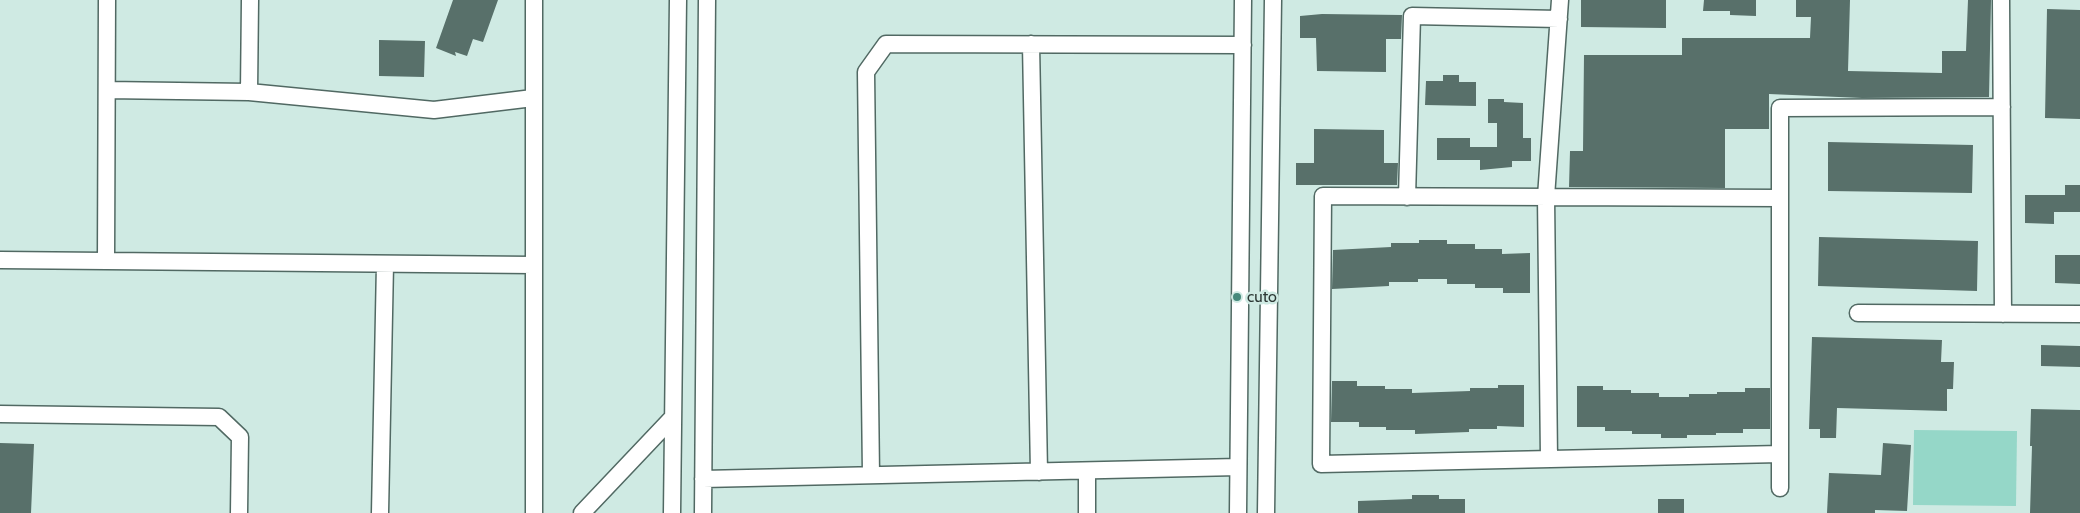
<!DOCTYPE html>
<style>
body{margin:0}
canvas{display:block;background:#cfeae3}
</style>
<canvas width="2080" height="513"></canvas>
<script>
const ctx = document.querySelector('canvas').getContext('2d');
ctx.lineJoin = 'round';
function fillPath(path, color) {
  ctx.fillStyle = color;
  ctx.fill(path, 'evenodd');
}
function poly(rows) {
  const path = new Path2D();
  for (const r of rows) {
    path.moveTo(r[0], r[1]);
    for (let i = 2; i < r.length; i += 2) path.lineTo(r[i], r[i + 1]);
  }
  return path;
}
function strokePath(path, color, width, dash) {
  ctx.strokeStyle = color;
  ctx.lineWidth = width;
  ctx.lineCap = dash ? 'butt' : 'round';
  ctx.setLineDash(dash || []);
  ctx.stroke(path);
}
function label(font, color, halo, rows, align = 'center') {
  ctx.font = font + ' Cabin,sans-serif';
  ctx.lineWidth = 5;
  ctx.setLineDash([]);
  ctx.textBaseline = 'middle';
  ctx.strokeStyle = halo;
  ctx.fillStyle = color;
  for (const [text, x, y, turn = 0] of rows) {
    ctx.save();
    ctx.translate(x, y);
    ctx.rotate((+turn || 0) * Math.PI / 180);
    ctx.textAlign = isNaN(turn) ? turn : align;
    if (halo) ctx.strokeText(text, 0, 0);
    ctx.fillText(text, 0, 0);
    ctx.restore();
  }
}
fillPath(poly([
 [1914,430,2017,431,2016,506,1913,505]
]), '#95d7c8');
fillPath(poly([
 [453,0,498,0,483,42,473,39,467,56,455,52,456,56,436,48],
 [1581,0,1666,0,1666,28,1581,27],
 [1704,0,1756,0,1756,16,1730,15,1730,11,1703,11],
 [1796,0,1850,0,1848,71,1942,73,1942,51,1966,51,1968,0,1991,0,1989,97,1862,98,1769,94,1769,129,1725,129,1725,188,1569,187,1570,151,1583,151,1584,55,1682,55,1682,38,1810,38,1811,17,1796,17],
 [2047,9,2080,10,2080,119,2045,118],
 [1322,14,1402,15,1401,39,1386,39,1386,72,1317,71,1316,38,1300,38,1300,16],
 [379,40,425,41,424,77,379,76],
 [1443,75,1459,75,1459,82,1476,82,1476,106,1425,105,1426,81,1443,81],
 [1488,99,1504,99,1504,102,1523,103,1523,138,1531,138,1531,161,1512,161,1512,167,1480,170,1480,160,1437,160,1437,138,1470,138,1470,147,1497,147,1497,123,1488,123],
 [1314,129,1384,130,1384,163,1398,163,1397,185,1296,185,1296,163,1314,163],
 [1828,142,1973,145,1972,193,1828,191],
 [2065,185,2080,185,2080,212,2054,212,2054,224,2025,223,2025,195,2065,195],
 [1819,237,1978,241,1977,291,1818,286],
 [1419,240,1447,240,1447,244,1475,244,1475,249,1502,249,1502,254,1530,253,1530,293,1503,293,1503,288,1475,288,1475,284,1447,284,1447,279,1418,279,1418,282,1389,282,1389,286,1332,289,1333,250,1391,247,1391,243,1419,243],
 [2055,255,2080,255,2080,284,2055,283],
 [1812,337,1942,340,1941,362,1954,362,1953,389,1947,389,1947,411,1837,408,1836,438,1820,438,1820,429,1809,429],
 [2041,345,2080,346,2080,367,2041,366],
 [1332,381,1357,381,1357,386,1385,386,1385,389,1412,389,1412,393,1470,391,1470,388,1498,388,1498,385,1524,385,1524,427,1497,426,1497,429,1469,429,1469,432,1415,434,1415,430,1386,430,1386,427,1359,427,1359,422,1331,422],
 [1577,386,1603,386,1603,390,1631,390,1631,393,1659,393,1659,397,1689,397,1689,394,1717,394,1717,392,1745,392,1745,388,1770,388,1770,429,1743,429,1743,433,1716,433,1716,435,1687,435,1687,438,1661,438,1661,434,1632,434,1632,431,1605,431,1605,427,1577,427],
 [2031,409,2080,410,2080,513,2030,513,2032,446,2030,446],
 [0,443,34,444,31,513,0,513],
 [1883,443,1911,445,1907,511,1875,510,1875,513,1827,513,1829,473,1881,475],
 [1412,495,1439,495,1439,499,1465,499,1465,513,1358,513,1358,501,1412,499],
 [1658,499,1684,499,1684,513,1658,513]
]), '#58706a');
const minor = poly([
 [534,0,534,513],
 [2001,0,2003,314],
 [1031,44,1039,472],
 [107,90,249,92,434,110,533,98],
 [249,92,250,0],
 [1407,197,1412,16,1559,19],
 [1780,198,1323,196,1321,464,1780,454],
 [0,260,533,265],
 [106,261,107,0],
 [1858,313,2080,314],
 [0,414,219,417,240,437,239,513],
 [1549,459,1546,197,1560,0],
 [1087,471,1087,513],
 [871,475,866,72,886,44,1243,45],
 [703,479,1238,467],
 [1780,488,1780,108,2002,107],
 [380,513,385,264],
 [582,513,673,417],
 [672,513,678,0],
 [703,513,707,0],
 [1238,513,1243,0],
 [1266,513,1273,0]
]);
strokePath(minor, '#516963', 19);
strokePath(minor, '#fff', 16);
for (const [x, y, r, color] of [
 [1237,297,5,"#46897b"]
]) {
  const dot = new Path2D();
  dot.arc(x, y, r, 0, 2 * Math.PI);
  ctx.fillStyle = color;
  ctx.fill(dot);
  strokePath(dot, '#cfeae3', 2);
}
label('16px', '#2d3835', '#cfeae3', [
 ["cuto",1247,297]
], 'left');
</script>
